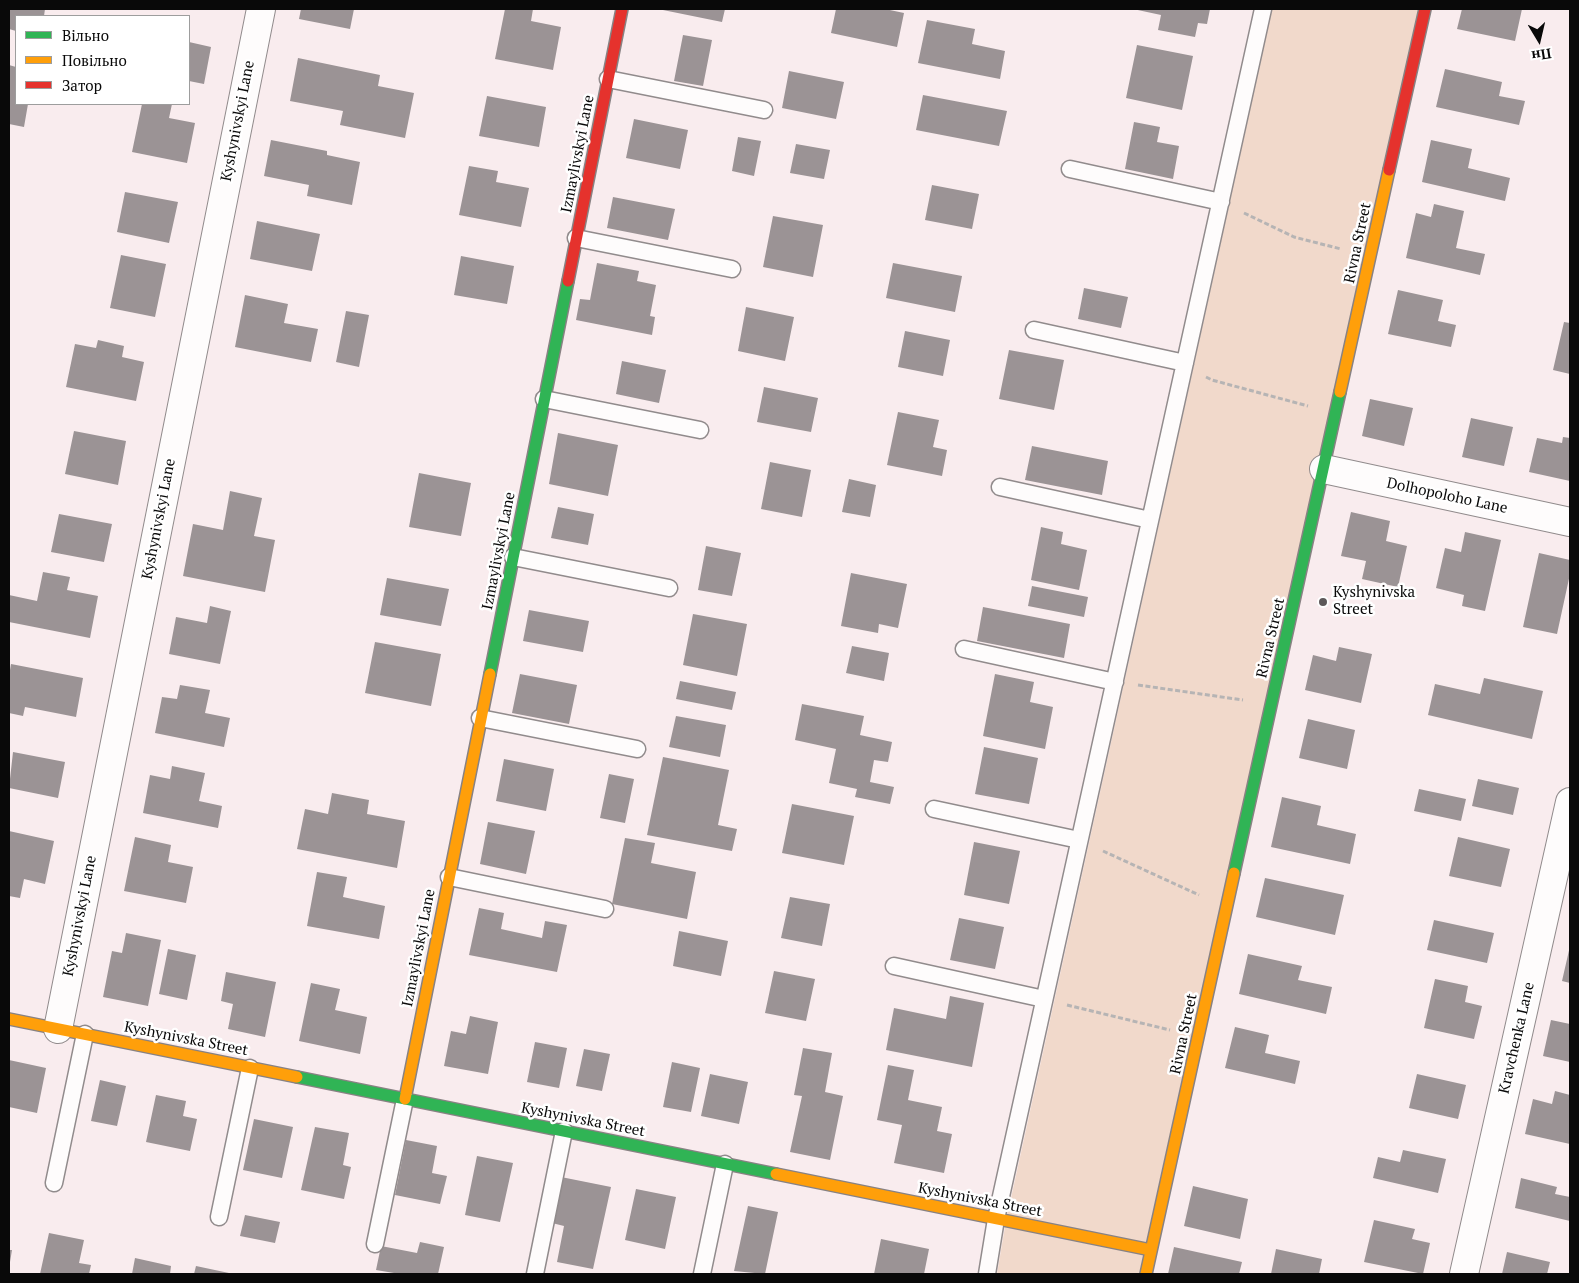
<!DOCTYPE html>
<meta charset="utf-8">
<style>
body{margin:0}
#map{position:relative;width:1579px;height:1283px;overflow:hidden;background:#f9ecee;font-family:"PT Serif",serif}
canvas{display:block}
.frame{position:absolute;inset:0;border:10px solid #090909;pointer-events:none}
.legend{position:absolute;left:15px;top:15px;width:175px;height:90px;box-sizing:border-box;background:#fff;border:1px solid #9d9d9d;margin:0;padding:6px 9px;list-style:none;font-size:15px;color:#090909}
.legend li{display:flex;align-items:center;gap:10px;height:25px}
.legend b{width:25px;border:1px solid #9d9d9d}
.north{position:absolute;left:1514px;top:15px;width:50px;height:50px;-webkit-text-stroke:4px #fff;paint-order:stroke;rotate:171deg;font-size:14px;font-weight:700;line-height:20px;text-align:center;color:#090909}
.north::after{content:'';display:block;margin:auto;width:18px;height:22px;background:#090909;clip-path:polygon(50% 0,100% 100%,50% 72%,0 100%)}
</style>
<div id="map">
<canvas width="1579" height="1283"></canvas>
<div class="frame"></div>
<ul class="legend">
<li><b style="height:6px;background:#30b455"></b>Вільно</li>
<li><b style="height:6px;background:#ff9f0a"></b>Повільно</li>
<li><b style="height:6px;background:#e5322d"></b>Затор</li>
</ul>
<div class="north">Пн</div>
</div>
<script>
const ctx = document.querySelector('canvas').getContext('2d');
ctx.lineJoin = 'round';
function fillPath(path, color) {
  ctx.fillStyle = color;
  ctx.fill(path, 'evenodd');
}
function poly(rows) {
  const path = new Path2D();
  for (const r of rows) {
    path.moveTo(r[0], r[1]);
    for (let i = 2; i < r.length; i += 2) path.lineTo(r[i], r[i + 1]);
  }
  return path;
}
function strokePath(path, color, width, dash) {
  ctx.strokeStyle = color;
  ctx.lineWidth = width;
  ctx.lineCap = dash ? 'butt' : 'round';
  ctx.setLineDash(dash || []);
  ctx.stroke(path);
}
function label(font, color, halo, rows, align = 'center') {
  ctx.font = font + ' "PT Serif",serif';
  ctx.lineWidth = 5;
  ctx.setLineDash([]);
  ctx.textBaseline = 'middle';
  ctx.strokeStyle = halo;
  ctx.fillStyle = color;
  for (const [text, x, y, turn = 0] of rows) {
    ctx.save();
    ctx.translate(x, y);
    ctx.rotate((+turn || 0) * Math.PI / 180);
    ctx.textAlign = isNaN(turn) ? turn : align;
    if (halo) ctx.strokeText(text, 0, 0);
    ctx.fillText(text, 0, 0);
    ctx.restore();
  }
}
fillPath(poly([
 [1272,9,1419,9,1139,1274,997,1274,1006,1221]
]), '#f1d9cb');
fillPath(poly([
 [9,9,45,9,44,16,16,16,16,31,9,29],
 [301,9,354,9,350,29,299,19],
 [505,9,533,9,531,21,561,27,553,70,495,59],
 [658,9,725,9,722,22],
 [836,9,885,9,904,13,897,47,831,33],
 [1133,9,1210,9,1207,24,1198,23,1195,37,1158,30,1161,15],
 [1462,9,1522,9,1515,41,1457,29],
 [927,20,975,29,972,44,1005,51,1000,79,918,63],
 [683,35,712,40,703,86,674,81],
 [189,42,211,47,204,84,189,81],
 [1137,45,1193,56,1182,110,1126,98],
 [298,58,380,75,378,86,414,93,405,138,340,125,343,111,290,101],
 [9,65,16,67,16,104,28,104,24,127,9,124],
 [1445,69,1502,82,1499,96,1525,101,1519,125,1436,107],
 [789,71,844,82,836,119,782,108],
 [923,95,1007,111,999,146,916,130],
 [487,96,546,107,539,147,479,136],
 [142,104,172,104,169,118,195,123,187,163,132,152],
 [634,119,688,130,680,169,626,158],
 [1134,122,1160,127,1157,142,1179,146,1173,179,1125,169],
 [738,137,761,141,754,176,732,171],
 [271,140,327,151,327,155,360,162,352,205,307,196,309,185,264,176],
 [1431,140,1472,149,1468,168,1510,178,1505,201,1422,182],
 [796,144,830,150,824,179,790,173],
 [469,166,498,171,496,182,529,188,521,227,459,215],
 [932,185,979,194,972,229,925,220],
 [125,192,178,202,169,243,117,232],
 [613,197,675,209,668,240,607,228],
 [1434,204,1464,211,1456,248,1485,254,1480,275,1406,258,1416,213,1431,217],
 [773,216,823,225,813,277,763,267],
 [257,221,320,234,312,271,250,259],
 [121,255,166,264,155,317,110,308],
 [461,256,514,266,507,304,454,295],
 [597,263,639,271,637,281,656,285,650,316,655,317,652,335,576,320,580,299,590,300],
 [893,263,962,276,955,312,886,298],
 [1084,288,1128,297,1121,328,1078,319],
 [1398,290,1443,300,1438,321,1456,325,1451,347,1388,334],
 [245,295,288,304,284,323,318,329,311,362,235,347],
 [746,307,794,317,785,361,738,351],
 [346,311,369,315,359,367,336,362],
 [1564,322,1570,323,1570,374,1553,370],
 [905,331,950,340,943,376,898,367],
 [98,340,124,346,122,357,144,362,136,401,66,387,75,344,96,348],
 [1009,350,1064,360,1054,410,999,399],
 [622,361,666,370,659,403,616,394],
 [764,387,818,398,811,432,757,422],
 [1370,399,1413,408,1404,446,1362,436],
 [898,412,939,420,933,447,947,450,942,476,887,465],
 [1471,418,1513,427,1504,466,1462,457],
 [74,431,126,441,118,485,65,474],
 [558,433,618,445,608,496,549,484],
 [1563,437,1570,438,1570,481,1529,472,1537,438,1562,443],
 [1032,446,1108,461,1102,495,1025,480],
 [770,462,811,470,802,517,761,509],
 [419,473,471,483,461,536,409,527],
 [849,479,876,485,870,517,842,512],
 [230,491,262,498,254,536,275,540,265,592,183,576,193,524,223,530],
 [558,507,594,514,588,545,551,538],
 [1351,512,1390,521,1386,541,1407,546,1398,587,1362,579,1366,561,1341,556],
 [59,514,112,524,104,562,51,552],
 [1041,527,1063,532,1061,544,1087,550,1079,590,1031,580],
 [1465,532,1501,540,1485,611,1462,606,1464,595,1436,588,1445,548,1461,552],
 [706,546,741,553,732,596,698,590],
 [1539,553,1570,560,1570,574,1557,634,1523,627],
 [43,572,70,577,67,590,98,596,90,638,9,622,9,595,37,601],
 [851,573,907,584,898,628,879,624,878,633,841,626],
 [387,578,449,589,441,626,380,615],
 [1032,586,1088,597,1084,617,1028,606],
 [210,606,231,611,220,664,169,654,176,617,207,623],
 [983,607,1070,624,1064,658,977,641],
 [529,610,589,621,583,652,523,641],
 [693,614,747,624,737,676,683,665],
 [375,642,441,654,431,706,365,693],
 [852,646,889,653,884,681,846,673],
 [1339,647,1372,654,1361,703,1305,690,1313,655,1336,661],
 [11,664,83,678,76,717,25,707,23,716,9,713,9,676],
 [520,674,577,685,569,724,512,713],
 [995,674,1034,682,1030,702,1053,707,1045,749,983,736],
 [1484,678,1543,691,1532,739,1428,715,1435,684,1480,694],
 [680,681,736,692,732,710,676,699],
 [180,685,210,690,205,713,230,718,224,747,155,733,162,697,177,699],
 [802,704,864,716,860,735,892,742,888,762,874,760,870,782,894,787,890,804,855,797,857,789,829,783,836,749,795,740],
 [676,716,726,725,720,757,669,747],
 [1308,719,1355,730,1347,769,1299,758],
 [984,747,1038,758,1029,804,975,794],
 [13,752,65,762,58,798,9,788],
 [663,757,729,770,718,825,737,829,732,851,647,835],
 [504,759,554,769,546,811,496,801],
 [172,766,205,773,199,801,222,806,218,828,143,813,150,775,170,779],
 [609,774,634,779,625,823,600,818],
 [1478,779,1519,788,1513,815,1472,806],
 [1419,789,1466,799,1461,821,1414,811],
 [332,793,369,800,367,814,405,821,397,868,297,849,305,809,328,814],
 [1282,797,1321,806,1317,825,1356,834,1350,864,1271,847],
 [792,804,854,816,844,865,782,853],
 [488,822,535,831,526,874,480,864],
 [9,831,54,841,45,884,24,879,20,898,9,896],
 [135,837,171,845,168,862,193,867,186,903,124,891],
 [1458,837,1510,849,1501,887,1449,876],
 [625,838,655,843,651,863,696,872,687,919,612,904],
 [974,842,1020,851,1009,904,964,895],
 [317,872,347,877,343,897,385,906,379,939,307,926],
 [1265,878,1344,895,1335,935,1256,917],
 [790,897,830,904,822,946,781,938],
 [479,908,504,913,501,929,542,938,545,921,567,925,557,972,469,955],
 [959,918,1004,927,995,969,950,960],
 [1434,920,1494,933,1487,963,1427,950],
 [679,931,728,941,721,976,673,966],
 [126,933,161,940,148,1006,103,997,112,951,122,953],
 [1570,946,1570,983,1562,981],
 [168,949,196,955,187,1000,159,994],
 [1248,954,1302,966,1298,980,1332,987,1326,1014,1239,994],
 [774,971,815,979,806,1021,765,1013],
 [226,972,276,982,265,1037,228,1029,233,1004,221,1001],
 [1435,979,1468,986,1465,1002,1482,1006,1474,1039,1424,1028],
 [311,983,340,989,335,1010,367,1017,360,1054,299,1041],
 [950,996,984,1003,972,1067,886,1050,894,1008,946,1019],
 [470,1016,498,1022,488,1074,444,1066,451,1031,466,1034],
 [1551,1020,1570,1024,1570,1062,1543,1056],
 [1235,1027,1269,1035,1265,1053,1300,1061,1295,1084,1225,1068],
 [535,1042,567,1048,559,1088,527,1082],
 [803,1048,832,1053,825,1092,843,1096,830,1160,790,1152,802,1096,794,1095],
 [584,1049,610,1054,602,1091,576,1086],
 [9,1060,46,1068,37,1113,9,1107],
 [672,1062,700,1068,691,1112,663,1107],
 [888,1065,914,1070,908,1100,942,1107,937,1131,952,1134,944,1173,894,1163,902,1125,877,1120],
 [710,1074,748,1082,739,1124,701,1116],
 [1417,1074,1466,1085,1458,1119,1409,1108],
 [100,1080,126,1086,117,1126,91,1121],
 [1555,1091,1570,1095,1570,1144,1525,1134,1533,1099,1552,1104],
 [156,1095,186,1101,183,1116,197,1119,190,1151,146,1142],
 [254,1119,293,1127,282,1178,243,1170],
 [315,1127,349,1133,343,1165,351,1167,344,1199,301,1190],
 [406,1140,437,1146,432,1173,447,1176,440,1204,395,1195],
 [1403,1150,1446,1159,1438,1193,1373,1178,1378,1157,1400,1162],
 [477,1156,513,1163,500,1222,465,1215],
 [561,1177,611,1187,593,1269,557,1262,564,1226,552,1223],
 [1521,1178,1557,1187,1555,1194,1570,1197,1570,1221,1515,1208],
 [1193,1186,1248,1199,1240,1239,1184,1226],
 [636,1189,676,1197,665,1249,625,1240],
 [748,1206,778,1212,765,1274,734,1271],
 [245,1215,280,1222,275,1243,240,1236],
 [1374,1220,1415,1229,1412,1239,1430,1243,1423,1274,1364,1262],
 [49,1233,84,1240,79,1263,91,1265,89,1274,40,1274],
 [881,1239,929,1249,924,1274,874,1274],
 [420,1242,444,1247,438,1274,400,1274,376,1270,381,1246,417,1253],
 [1174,1247,1242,1262,1239,1274,1168,1274],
 [1276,1249,1322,1259,1319,1274,1271,1274],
 [9,1250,12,1250,10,1262,9,1262],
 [1507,1252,1550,1262,1547,1274,1502,1274],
 [135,1258,171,1266,170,1274,132,1274],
 [196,1266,229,1273,229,1274,194,1274]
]), '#9b9395');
const lane = poly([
 [608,79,764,110],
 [1070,169,1221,202],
 [576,238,732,269],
 [1034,330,1185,363],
 [544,399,700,430],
 [1000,487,1150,520],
 [513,557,669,588],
 [964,649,1115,682],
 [480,718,637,749],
 [934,809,1079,840],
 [449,877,605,909],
 [894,966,1044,999],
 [54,1183,85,1034],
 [219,1217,250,1068],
 [375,1244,405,1099],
 [535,1274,564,1131],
 [702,1274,725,1164],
 [987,1274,996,1219,1263,9]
]);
const street = poly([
 [1324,469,1570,522],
 [58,1029,261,9],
 [1464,1274,1570,802]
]);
const fast = poly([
 [490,674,568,281],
 [1234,873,1340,392],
 [297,1077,776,1174]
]);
const slow = poly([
 [1340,392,1389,170],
 [9,1019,297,1077],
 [405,1099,490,674],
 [776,1174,1151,1250],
 [1146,1274,1234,873]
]);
const jam = poly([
 [1389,170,1425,9],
 [568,281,622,9]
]);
strokePath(lane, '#918b8c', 19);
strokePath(street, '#918b8c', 30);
strokePath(fast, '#888283', 14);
strokePath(slow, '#888283', 14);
strokePath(jam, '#888283', 14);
strokePath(poly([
 [1244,213,1294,237,1341,249],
 [1206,377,1212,380,1308,406],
 [1138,685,1243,700],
 [1103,851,1199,895],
 [1067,1005,1170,1030]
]), '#b6b4b4', 3, [5, 2.5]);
strokePath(lane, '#fefcfc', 16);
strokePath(street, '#fefcfc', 28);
strokePath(fast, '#30b455', 11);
strokePath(slow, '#ff9f0a', 11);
strokePath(jam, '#e5322d', 11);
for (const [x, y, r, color] of [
 [1323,602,5,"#5d5859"]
]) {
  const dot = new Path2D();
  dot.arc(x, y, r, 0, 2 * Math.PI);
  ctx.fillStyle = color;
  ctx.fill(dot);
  strokePath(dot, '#fff', 2);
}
label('15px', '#090909', '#fff', [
 ["Kyshynivskyi Lane",238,121,-79],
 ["Izmaylivskyi Lane",578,154,-79],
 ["Rivna Street",1358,243,-78],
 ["Dolhopoloho Lane",1447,496,12],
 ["Kyshynivskyi Lane",159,519,-79],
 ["Izmaylivskyi Lane",499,551,-79],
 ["Rivna Street",1271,638,-77],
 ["Kyshynivskyi Lane",80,916,-79],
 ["Izmaylivskyi Lane",419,948,-79],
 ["Rivna Street",1184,1034,-78],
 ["Kravchenka Lane",1517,1038,-77],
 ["Kyshynivska Street",186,1039,11],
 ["Kyshynivska Street",583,1120,11],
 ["Kyshynivska Street",980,1200,11]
]);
label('15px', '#090909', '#fff', [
 ["Kyshynivska",1333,593],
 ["Street",1333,610]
], 'left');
</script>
